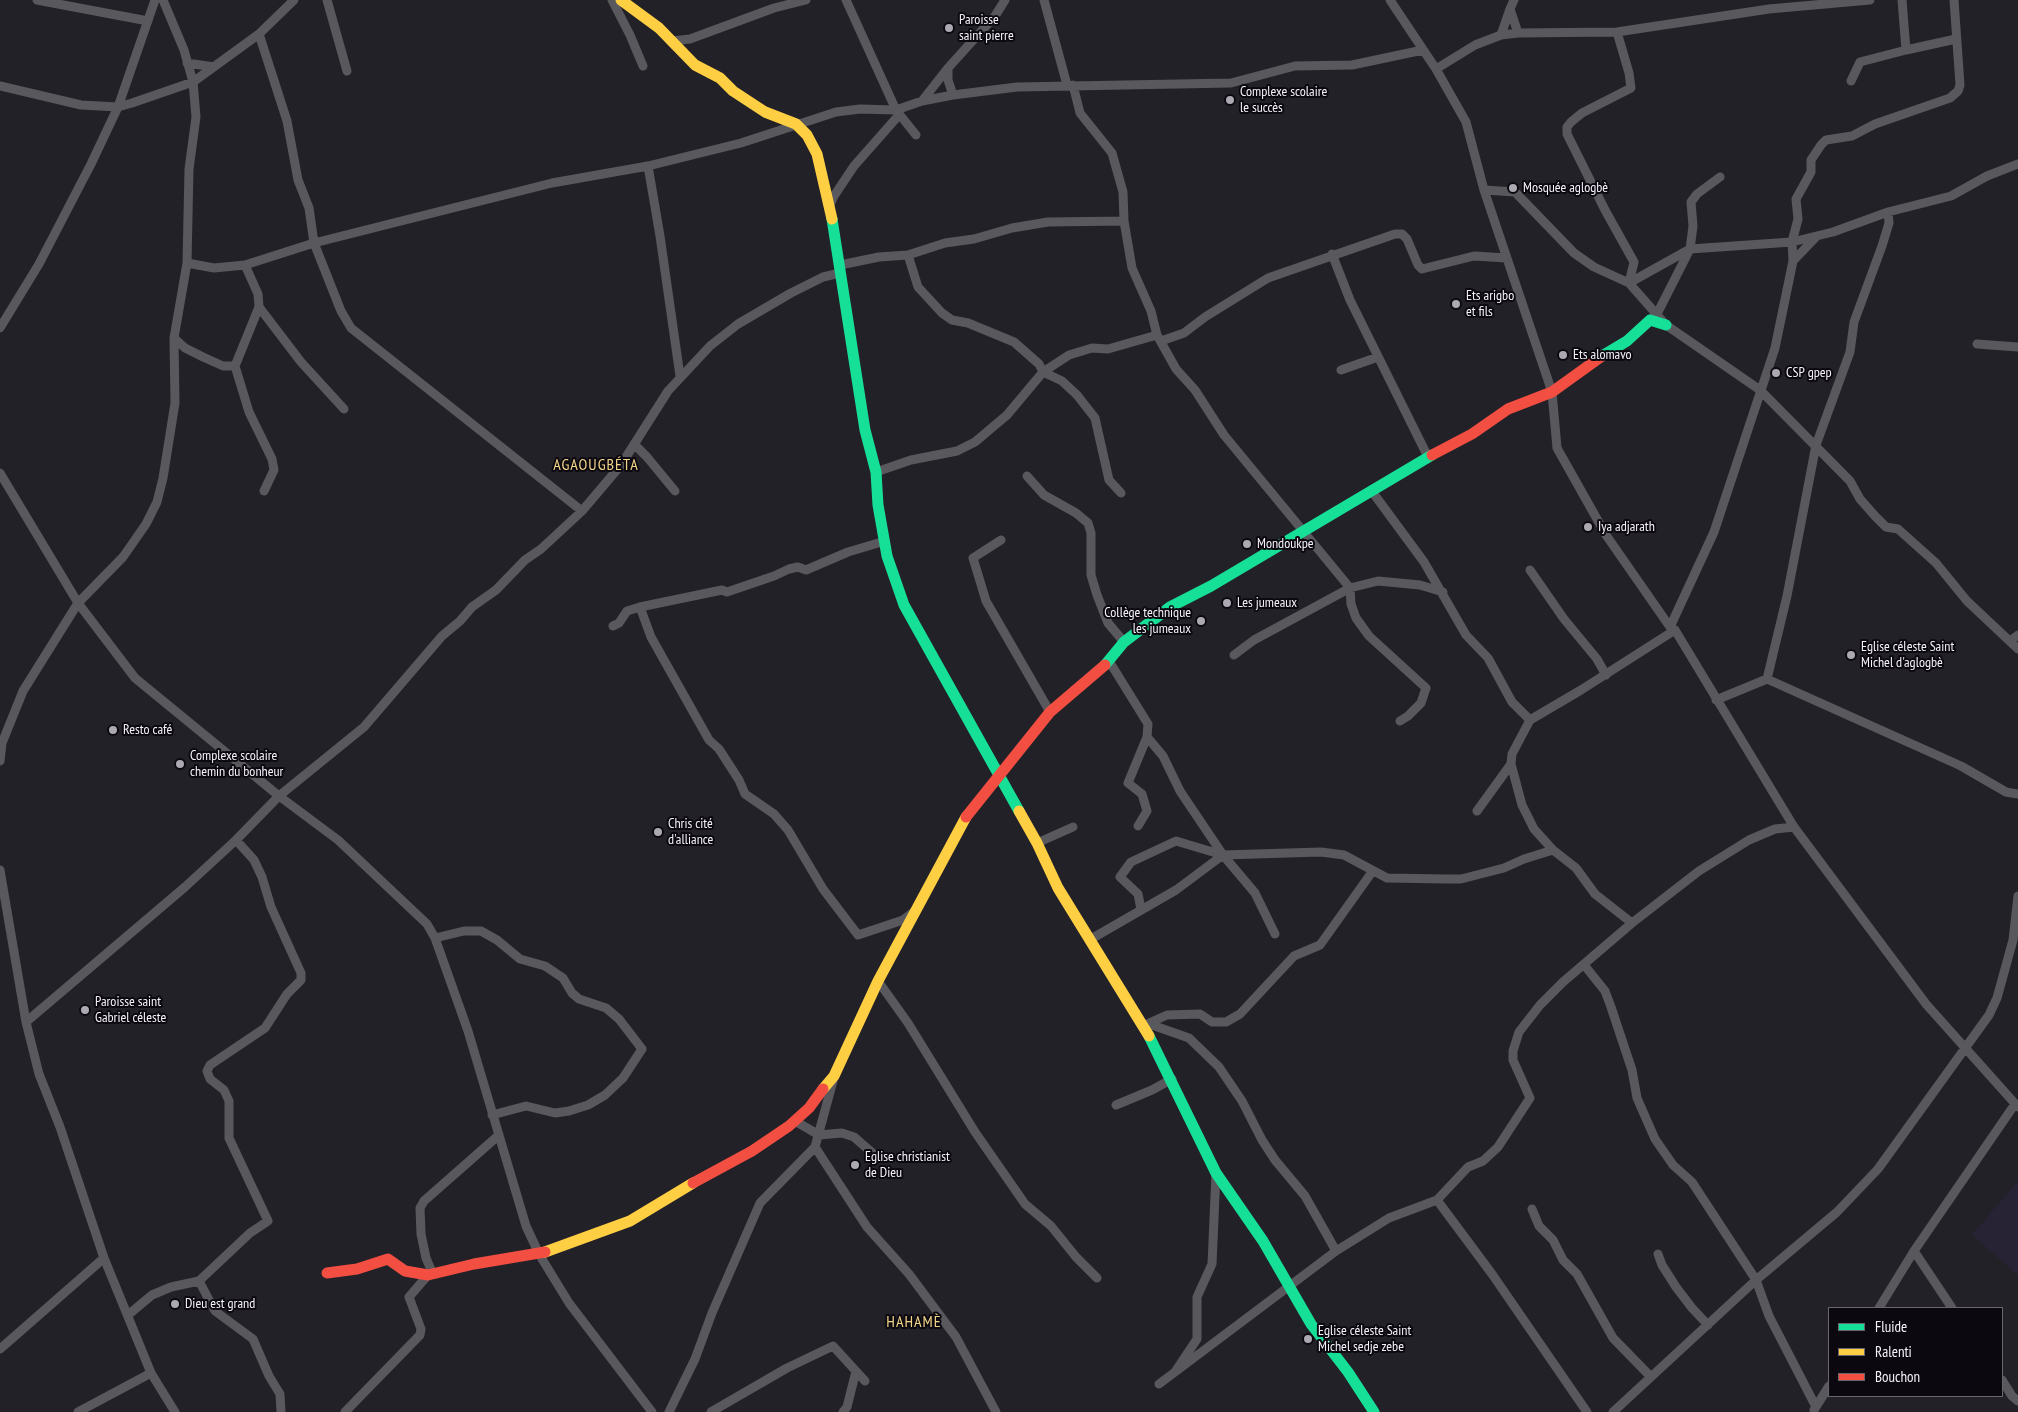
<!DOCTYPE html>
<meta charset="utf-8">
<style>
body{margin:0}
#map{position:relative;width:2018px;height:1412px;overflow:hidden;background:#232128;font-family:"PT Sans Narrow",sans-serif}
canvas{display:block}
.legend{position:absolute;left:1828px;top:1307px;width:175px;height:90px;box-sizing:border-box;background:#0b090f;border:1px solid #69666e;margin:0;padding:6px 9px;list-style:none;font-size:15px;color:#f5f2fc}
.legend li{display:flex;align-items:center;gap:10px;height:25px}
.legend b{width:25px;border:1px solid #69666e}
</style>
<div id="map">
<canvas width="2018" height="1412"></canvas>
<ul class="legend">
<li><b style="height:6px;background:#16e098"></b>Fluide</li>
<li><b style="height:6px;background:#ffcf43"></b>Ralenti</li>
<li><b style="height:6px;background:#f24e42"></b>Bouchon</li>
</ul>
</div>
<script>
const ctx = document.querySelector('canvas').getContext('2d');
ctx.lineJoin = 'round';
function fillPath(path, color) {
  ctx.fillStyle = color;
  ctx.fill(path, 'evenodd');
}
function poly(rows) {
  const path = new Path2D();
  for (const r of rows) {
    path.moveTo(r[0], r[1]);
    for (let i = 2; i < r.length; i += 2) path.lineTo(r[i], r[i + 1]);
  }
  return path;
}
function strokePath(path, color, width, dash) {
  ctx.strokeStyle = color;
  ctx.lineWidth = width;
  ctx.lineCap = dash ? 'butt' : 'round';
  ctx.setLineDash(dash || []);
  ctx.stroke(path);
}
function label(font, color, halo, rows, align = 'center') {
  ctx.font = font + ' "PT Sans Narrow",sans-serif';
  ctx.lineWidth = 4;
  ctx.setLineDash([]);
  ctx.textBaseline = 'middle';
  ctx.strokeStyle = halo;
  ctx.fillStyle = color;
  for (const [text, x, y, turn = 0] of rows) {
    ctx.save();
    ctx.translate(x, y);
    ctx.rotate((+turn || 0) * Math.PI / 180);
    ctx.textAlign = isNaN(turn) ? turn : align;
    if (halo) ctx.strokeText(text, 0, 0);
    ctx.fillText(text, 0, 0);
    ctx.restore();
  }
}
fillPath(poly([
 [2018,1181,2018,1275,1972,1235]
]), '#282334');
strokePath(poly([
 [37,0,148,21],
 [327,0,347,71],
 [612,0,630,35,643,66],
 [846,0,896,110,916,135],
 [1044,0,1067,85],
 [1390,0,1436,69,1466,122,1484,190,1552,392,1557,448,1606,535,1670,627,1675,630,1794,827,1926,1004,2018,1107],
 [1510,9,1514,0],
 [1617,32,1629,73,1631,88,1582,113,1571,122,1567,127,1567,134,1605,210,1634,262,1629,283,1690,249,1792,242,1798,219,1796,199,1811,172,1811,160,1821,145,1826,140,1852,136,1875,124,1950,98,1958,91,1960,85,1954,0],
 [259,34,287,121,298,180,309,208,314,243,341,311,351,328,582,511],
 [1501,35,1510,9,1518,33],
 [672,41,690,39,774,8,806,0],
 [1906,50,1956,39],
 [187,63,214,67],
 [1436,69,1475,45,1501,35,1518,33,1617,32,1769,9,1870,0],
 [1851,81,1860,62,1906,50,1902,0],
 [0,86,81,105,118,107,132,103,193,82,259,34,294,0],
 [953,95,948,80,948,68,995,16,1005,0],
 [922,101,948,68],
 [648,166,660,236,680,376],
 [1484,190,1515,192,1574,253,1594,267,1629,283,1666,325,1760,390,1850,481,1860,499,1875,516,1886,527,1898,529,1936,563,1967,601,2018,649],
 [830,205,834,196,854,166,899,115],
 [1332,254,1350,300,1428,457],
 [908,255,918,287,942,313,952,320,968,323,1014,342,1039,364,1043,372,1062,381,1077,395,1095,418,1109,480,1121,493],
 [1793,261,1817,236],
 [187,263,214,268,245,265,314,243,552,183,648,166,741,143,836,112,860,109,896,110,922,101,953,95,1017,87,1231,83,1295,66,1352,65,1423,50],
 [245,265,258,294,259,307,235,366,249,412,272,459,274,470,264,491],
 [840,265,879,257,908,255,945,243,974,239,1012,228,1048,222,1124,221],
 [259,307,301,362,344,409],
 [1652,318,1656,316,1690,249,1693,226,1691,202,1697,194,1720,177],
 [0,328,39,264,91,164,118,107,155,0],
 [1157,335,1176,369,1195,390,1224,435,1350,588,1351,604,1356,618,1369,636,1426,688,1421,703,1408,716,1400,721],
 [174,338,185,348,203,357,223,366,235,366],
 [1161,341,1184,333,1205,317,1268,278,1395,234,1402,234,1407,239,1418,265,1422,269,1474,256,1507,258],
 [1977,344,2018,347],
 [1341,370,1378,357],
 [634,444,647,457,675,491],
 [876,472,911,460,957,451,975,442,1007,415,1043,372,1069,355,1092,348,1108,349,1157,335,1151,311,1132,268,1124,221,1123,192,1112,153,1080,113,1073,85],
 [0,473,78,603,135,678,279,796,338,840,427,924,435,938,468,1031,526,1226,539,1254,569,1303,652,1412],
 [1027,476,1044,495,1076,513,1088,523,1091,533,1091,575,1097,595,1108,623,1124,642],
 [1371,490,1424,562,1466,635,1488,658,1512,702,1530,720],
 [1001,540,973,558,986,601,1050,712],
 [1530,570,1564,619,1597,659,1606,675],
 [640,607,651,637,709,740,719,749,739,780,745,794,774,814,788,830,823,889,858,935,903,920,916,910],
 [613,626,619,623,627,611,640,607,722,590,727,592,774,576,789,569,798,567,806,570,848,552,885,541],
 [1670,627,1714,532,1775,348,1793,261,1792,242,1833,232,1888,212,1951,196,1987,176,2018,164],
 [2010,641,2018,635],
 [1234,655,1254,640,1350,588,1378,581,1420,585,1443,592],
 [1109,661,1148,724,1147,737,1163,756,1180,791,1223,855,1321,852,1344,855,1387,878,1446,879,1461,879,1504,868,1524,859,1553,850],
 [1767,679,1787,596,1816,445,1850,352,1854,322,1882,246,1889,223,1888,212],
 [1716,700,1767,679,1961,766,2006,792,2018,794],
 [0,761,2,743,23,691,78,603,123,557,146,524,157,502,163,478,175,403,174,338,187,263,189,169,196,117,193,82,184,50,163,0],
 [1511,764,1522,805,1534,829,1553,850,1576,868,1595,894,1632,923],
 [1477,811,1511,764,1512,754,1530,720,1581,690,1675,630],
 [1138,826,1147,811,1142,794,1128,783,1147,737],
 [1037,843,1073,827],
 [0,870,26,1022,39,1074,60,1127,104,1258,151,1373,175,1412],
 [1141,909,1138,894,1120,877,1131,862,1176,841,1223,855],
 [435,938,464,931,481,931,497,940,520,959,545,966,563,978,572,993,579,999,606,1008,619,1019,642,1049,623,1078,605,1095,588,1105,569,1111,555,1113,526,1106,492,1115],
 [1091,939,1176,890,1223,855,1255,893,1275,934],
 [1585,966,1605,991,1611,1007,1632,1070,1637,1098,1655,1139,1673,1165,1692,1182,1756,1280,1769,1316,1816,1407],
 [878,981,908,1023,975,1132,1025,1204,1051,1226,1076,1257,1097,1278],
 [26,1022,185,887,236,840,279,796,364,727,442,636,460,621,472,607,496,590,525,560,541,549,582,511,621,465,668,391,710,346,738,324,791,293,823,277,840,273],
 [1147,1024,1167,1015,1200,1014,1212,1022,1226,1022,1240,1014,1294,956,1320,945,1372,872],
 [1149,1024,1189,1038,1219,1067,1242,1101,1262,1140,1275,1160,1305,1196,1336,1251,1175,1372],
 [833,1081,815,1147,867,1227,909,1274,956,1337,996,1412],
 [1116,1105,1152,1090,1172,1079],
 [795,1121,819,1135,842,1133,854,1137,877,1157],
 [1437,1200,1492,1274,1587,1412],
 [1532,1209,1539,1226,1553,1240,1563,1260,1577,1274,1613,1338,1651,1377],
 [1336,1251,1389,1218,1437,1200,1468,1167,1483,1161,1498,1147,1530,1098,1513,1060,1513,1051,1519,1032,1540,1005,1563,982,1632,923,1699,871,1749,840,1775,829,1794,827],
 [1914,1251,1952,1308],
 [1658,1254,1662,1265,1676,1287,1692,1308,1708,1325],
 [432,1272,426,1258,421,1234,420,1208,424,1201,499,1135],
 [199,1281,215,1311,253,1339,269,1376,280,1394,281,1412],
 [1879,1308,1914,1251,2015,1104],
 [128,1315,152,1295,171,1287,199,1281,250,1233,268,1221,229,1138,229,1101,224,1090,210,1079,207,1071,210,1065,265,1028,287,994,301,980,301,973,271,907,262,877,254,860,236,840],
 [0,1349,104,1258],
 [2002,1380,2012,1396,2018,1401],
 [1159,1384,1175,1372,1197,1339,1197,1297,1212,1264,1216,1173],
 [1814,1410,1829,1386],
 [78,1412,151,1373],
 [345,1412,420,1335,421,1329,409,1297,428,1275],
 [669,1412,695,1359,712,1313,760,1203,815,1147],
 [711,1412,787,1368,833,1346,865,1381],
 [843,1412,847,1407,856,1371],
 [1613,1412,1756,1280,1837,1212,1878,1169,1989,1015,1997,998,2013,940,2018,896]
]), '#59585c', 9);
strokePath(poly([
 [832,219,865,430,876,472,878,505,887,556,904,605,1019,811],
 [1602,356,1627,341,1650,320,1666,325],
 [1105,665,1124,642,1170,607,1211,586,1432,455],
 [1149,1036,1216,1173,1263,1241,1311,1324,1348,1372,1374,1412]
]), '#16e098', 11);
strokePath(poly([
 [621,0,659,28,695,65,720,78,733,91,765,112,796,124,807,135,817,154,832,219],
 [1019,811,1037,843,1058,888,1149,1036],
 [823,1089,834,1076,878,981,966,817],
 [545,1252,630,1221,693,1183]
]), '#ffcf43', 11);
strokePath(poly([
 [1432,455,1472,434,1508,409,1552,392,1602,356],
 [966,817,1050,712,1105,665],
 [693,1183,752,1151,789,1126,809,1108,823,1089],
 [327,1273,357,1269,388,1259,405,1271,428,1275,474,1264,545,1252]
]), '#f24e42', 11);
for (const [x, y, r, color] of [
 [949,28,5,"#aca9b2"],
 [1230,100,5,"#aca9b2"],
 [1513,188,5,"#aca9b2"],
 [1456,304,5,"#aca9b2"],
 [1563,355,5,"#aca9b2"],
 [1776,373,5,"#aca9b2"],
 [1588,527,5,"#aca9b2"],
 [1247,544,5,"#aca9b2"],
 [1227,603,5,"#aca9b2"],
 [1201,621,5,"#aca9b2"],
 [1851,655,5,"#aca9b2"],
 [113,730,5,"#aca9b2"],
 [180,764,5,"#aca9b2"],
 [658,832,5,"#aca9b2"],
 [85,1010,5,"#aca9b2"],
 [855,1165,5,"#aca9b2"],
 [175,1304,5,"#aca9b2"],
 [1308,1339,5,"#aca9b2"]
]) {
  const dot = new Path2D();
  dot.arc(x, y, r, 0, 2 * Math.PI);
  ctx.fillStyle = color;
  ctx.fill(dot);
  strokePath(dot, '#0b090f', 2);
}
label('14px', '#f5f2fc', '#0b090f', [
 ["Paroisse",959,20],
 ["saint pierre",959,36],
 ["Complexe scolaire",1240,92],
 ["le succès",1240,108],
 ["Mosquée aglogbè",1523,188],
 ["Ets arigbo",1466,296],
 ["et fils",1466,312],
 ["Ets alomavo",1573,355],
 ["CSP gpep",1786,373],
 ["Iya adjarath",1598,527],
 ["Mondoukpe",1257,544],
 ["Les jumeaux",1237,603],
 ["Collège technique",1191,613,"right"],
 ["les jumeaux",1191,629,"right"],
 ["Eglise céleste Saint",1861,647],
 ["Michel d'aglogbè",1861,663],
 ["Resto café",123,730],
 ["Complexe scolaire",190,756],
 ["chemin du bonheur",190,772],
 ["Chris cité",668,824],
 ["d'alliance",668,840],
 ["Paroisse saint",95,1002],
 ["Gabriel céleste",95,1018],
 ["Eglise christianist",865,1157],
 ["de Dieu",865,1173],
 ["Dieu est grand",185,1304],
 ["Eglise céleste Saint",1318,1331],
 ["Michel sedje zebe",1318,1347]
], 'left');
ctx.letterSpacing = '1px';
label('16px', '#f2d489', '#0b090f', [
 ["AGAOUGBÉTA",596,465],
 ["HAHAMÈ",914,1322]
]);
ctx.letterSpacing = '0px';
</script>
